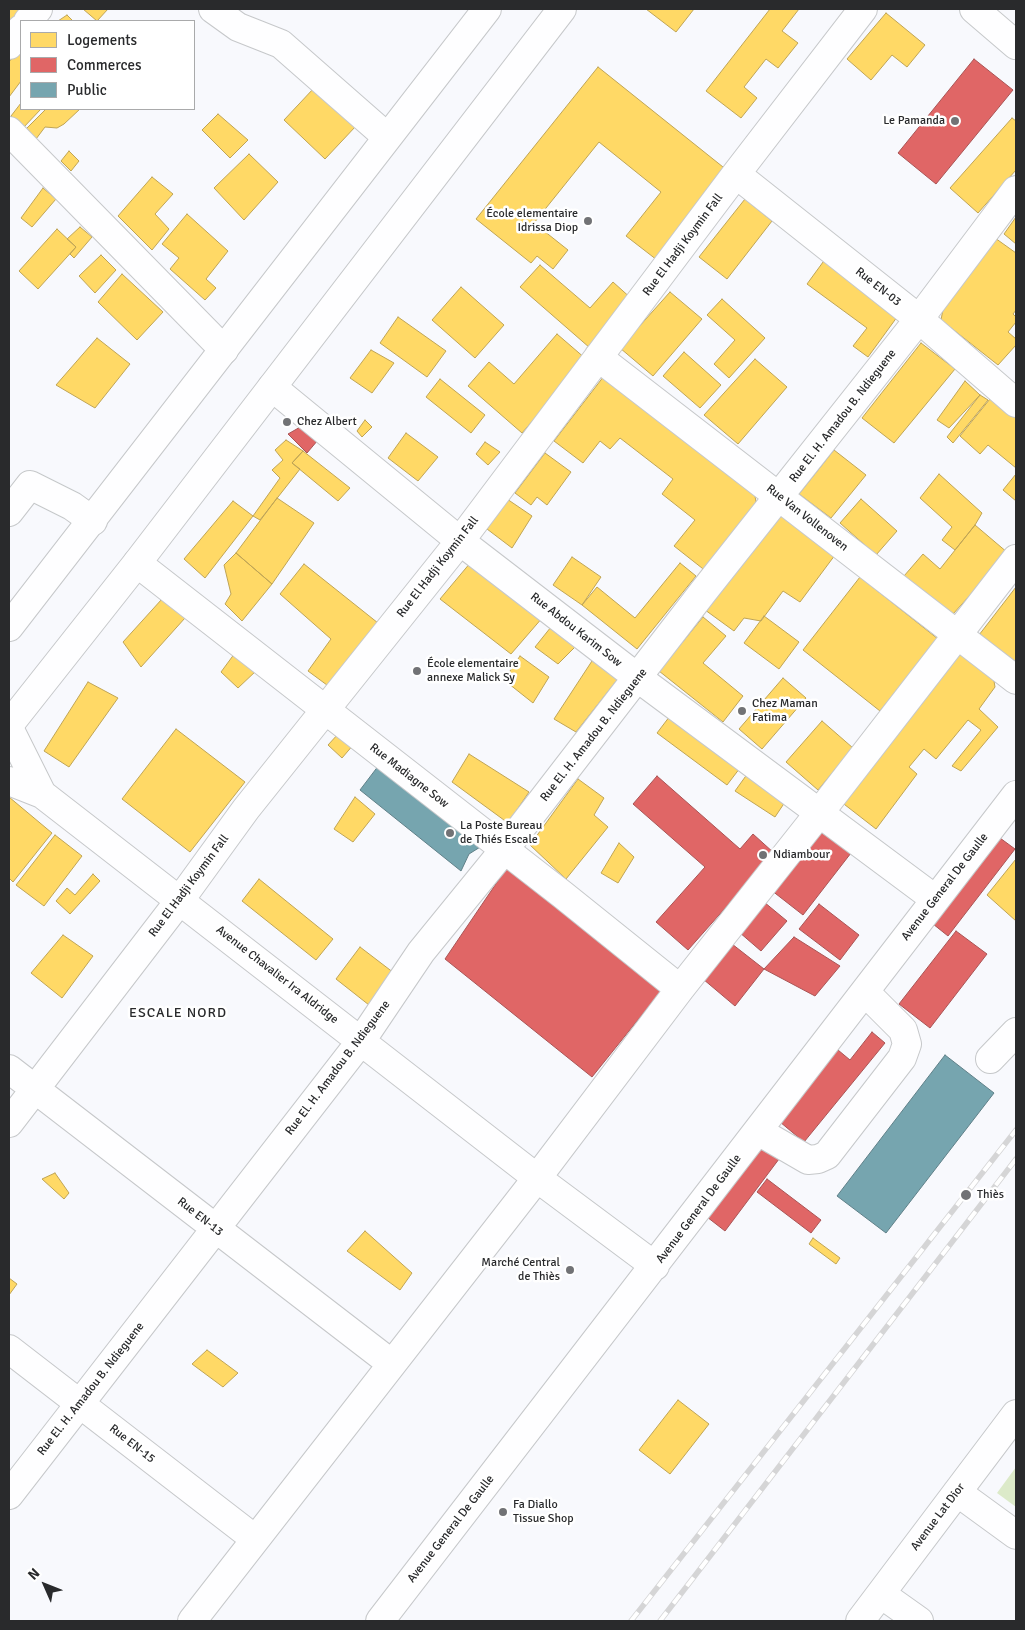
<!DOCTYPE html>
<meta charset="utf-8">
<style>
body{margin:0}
#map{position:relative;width:1025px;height:1630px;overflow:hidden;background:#f8f9fd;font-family:Signika,sans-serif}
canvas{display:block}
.frame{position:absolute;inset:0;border:10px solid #292a2c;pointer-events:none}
.legend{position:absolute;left:20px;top:20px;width:175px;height:90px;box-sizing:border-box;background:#fff;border:1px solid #a9aaab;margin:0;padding:6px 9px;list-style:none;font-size:15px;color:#292a2c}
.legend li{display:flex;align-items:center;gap:10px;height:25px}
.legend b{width:25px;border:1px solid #a9aaab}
.north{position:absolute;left:20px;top:1560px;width:50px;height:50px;-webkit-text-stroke:4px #fff;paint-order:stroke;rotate:314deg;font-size:14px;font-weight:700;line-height:20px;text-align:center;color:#292a2c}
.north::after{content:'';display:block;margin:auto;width:18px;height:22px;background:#292a2c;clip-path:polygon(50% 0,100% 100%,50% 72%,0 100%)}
</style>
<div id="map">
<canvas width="1025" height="1630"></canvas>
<div class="frame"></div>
<ul class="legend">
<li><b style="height:14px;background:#ffd966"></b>Logements</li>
<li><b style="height:14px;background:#e06666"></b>Commerces</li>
<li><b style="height:14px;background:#76a5af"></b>Public</li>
</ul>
<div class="north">N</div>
</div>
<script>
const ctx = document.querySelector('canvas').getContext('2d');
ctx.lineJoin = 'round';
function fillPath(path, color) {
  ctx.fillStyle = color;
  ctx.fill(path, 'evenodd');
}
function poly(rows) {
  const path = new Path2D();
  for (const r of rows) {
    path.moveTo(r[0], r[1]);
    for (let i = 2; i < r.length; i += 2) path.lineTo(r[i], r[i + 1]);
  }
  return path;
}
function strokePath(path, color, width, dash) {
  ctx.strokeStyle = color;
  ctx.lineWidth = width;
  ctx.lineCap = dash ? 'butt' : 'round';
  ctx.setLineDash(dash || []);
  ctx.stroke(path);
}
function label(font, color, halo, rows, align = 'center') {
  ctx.font = font + ' Signika,sans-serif';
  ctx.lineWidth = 5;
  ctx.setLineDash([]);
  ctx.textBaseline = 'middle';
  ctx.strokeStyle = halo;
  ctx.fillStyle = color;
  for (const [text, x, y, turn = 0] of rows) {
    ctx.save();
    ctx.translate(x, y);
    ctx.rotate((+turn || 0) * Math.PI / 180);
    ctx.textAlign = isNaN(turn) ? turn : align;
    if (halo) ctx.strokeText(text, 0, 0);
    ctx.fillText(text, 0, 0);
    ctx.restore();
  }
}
fillPath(poly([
 [1016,1467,1016,1507,997,1493]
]), '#dceac9');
const homes = poly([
 [9,9,24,9,12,24,9,21,9,9],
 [83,9,108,9,97,21,83,9],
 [646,9,694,9,676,32,646,9],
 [770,9,799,9,782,31,798,43,778,68,766,59,744,87,757,98,741,118,706,91,770,9],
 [886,13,925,45,907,67,892,55,871,80,847,59,886,13],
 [67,15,73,21,58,21,67,15],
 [21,47,21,81,9,97,9,62,21,47],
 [598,67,728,171,657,260,626,236,661,192,599,142,534,223,568,250,553,269,537,256,531,263,476,219,598,67],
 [314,88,356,126,325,159,284,120,314,88],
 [21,103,21,109,41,109,22,129,11,116,21,103],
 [46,109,80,109,64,124,57,128,45,127,36,139,26,129,46,109],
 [218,114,248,140,230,158,202,130,218,114],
 [1012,118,1016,121,1016,170,978,213,950,188,1012,118],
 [69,151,79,161,71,171,61,161,69,151],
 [249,154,278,182,244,220,214,188,249,154],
 [152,177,173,194,155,214,169,229,152,250,118,216,152,177],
 [43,188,56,199,32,227,21,218,43,188],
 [745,199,772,221,727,279,699,257,745,199],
 [187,214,228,251,206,279,216,288,205,300,170,269,179,258,162,244,187,214],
 [1016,217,1016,244,1004,234,1016,217],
 [80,227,92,237,74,258,70,254,76,247,67,239,80,227],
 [57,229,76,247,38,289,19,271,57,229],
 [995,238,1016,253,1016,310,1013,314,1016,317,1016,322,1008,332,1016,339,1016,345,998,365,941,320,944,304,995,238],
 [101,255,116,270,95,293,79,276,101,255],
 [826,258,900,313,868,357,853,346,867,328,807,284,826,258],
 [540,265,590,308,613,282,633,300,590,348,520,287,540,265],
 [122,274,163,312,137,340,98,302,122,274],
 [461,287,504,325,475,358,432,320,461,287],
 [670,292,702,319,653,376,620,348,670,292],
 [722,299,765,338,729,378,714,364,735,340,707,315,722,299],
 [398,317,446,351,427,377,380,343,398,317],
 [557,334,586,359,522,433,468,386,489,362,514,384,557,334],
 [97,338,130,364,95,408,56,385,97,338],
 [921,343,955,369,894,443,862,418,921,343],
 [371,350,394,363,372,393,350,378,371,350],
 [684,352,721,385,700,408,663,376,684,352],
 [755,359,787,387,738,444,704,415,755,359],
 [604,376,754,491,757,507,707,572,674,546,695,520,662,494,673,479,620,438,610,449,600,441,583,463,554,441,604,376],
 [440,379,485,415,471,433,426,397,440,379],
 [965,381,980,395,949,428,937,420,965,381],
 [994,394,1016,411,1016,468,988,445,980,454,960,436,994,394],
 [980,395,988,400,953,443,947,437,980,395],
 [365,420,372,427,362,437,357,431,365,420],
 [406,433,438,457,418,481,388,458,406,433],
 [286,440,303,451,292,463,300,469,260,520,253,516,280,478,272,470,283,460,275,450,286,440],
 [485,442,500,452,488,465,476,454,485,442],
 [834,450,866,475,831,518,799,494,834,450],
 [303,451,350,488,338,501,292,463,303,451],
 [545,453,571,472,547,505,537,497,531,505,515,493,545,453],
 [939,474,982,513,975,525,955,550,942,540,952,527,920,498,939,474],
 [1016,474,1016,501,1003,490,1016,474],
 [277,498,314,523,272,584,236,553,277,498],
 [507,499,532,516,512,548,487,529,507,499],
 [861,499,897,531,876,555,840,523,861,499],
 [233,501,253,516,205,578,184,559,233,501],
 [776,506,838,551,800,602,783,591,761,621,744,618,734,631,701,607,776,506],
 [975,525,1008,553,953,614,904,576,923,554,940,569,975,525],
 [236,553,272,584,242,621,225,604,231,594,224,565,236,553],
 [572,557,601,577,582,605,553,585,572,557],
 [471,562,543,617,511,654,440,599,471,562],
 [680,563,696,576,637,649,582,605,597,587,635,618,680,563],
 [304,564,378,623,331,688,308,671,331,639,280,594,304,564],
 [860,577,938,639,880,711,803,650,860,577],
 [1016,587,1016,663,979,635,1016,587],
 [162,599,185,618,141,667,123,642,162,599],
 [764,616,799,642,779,669,744,643,764,616],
 [703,617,726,636,703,663,743,696,723,722,659,671,703,617],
 [555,622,581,641,558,664,535,647,555,622],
 [235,653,257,670,238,688,221,672,235,653],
 [962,653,993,675,995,687,979,709,998,727,961,771,952,766,981,730,968,720,936,759,924,749,909,767,917,774,876,829,840,801,949,657,962,653],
 [520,656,549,677,533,703,504,680,520,656],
 [592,661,621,675,576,732,554,719,592,661],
 [783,678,806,698,762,749,739,729,783,678],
 [88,682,118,698,69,767,44,751,88,682],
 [673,712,743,764,727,785,657,733,673,712],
 [822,721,853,748,818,790,786,762,822,721],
 [176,729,245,782,190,852,122,799,176,729],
 [339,733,354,744,342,758,328,745,339,733],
 [469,754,529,792,508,823,452,782,469,754],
 [748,773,787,799,775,817,735,791,748,773],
 [578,779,604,798,594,815,608,827,566,879,530,845,578,779],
 [9,797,52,833,13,882,9,878,9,797],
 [355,797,375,814,353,842,334,829,355,797],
 [55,835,82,856,44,906,16,885,55,835],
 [619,843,634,857,618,883,601,873,619,843],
 [1016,859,1016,921,987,895,1016,859],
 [93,874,100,881,70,914,56,901,67,888,75,895,93,874],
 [259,879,333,939,316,960,242,901,259,879],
 [63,935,93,956,62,998,31,973,63,935],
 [360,947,394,973,369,1005,336,979,360,947],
 [55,1173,69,1193,64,1199,42,1179,55,1173],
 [365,1231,412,1273,400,1290,347,1251,365,1231],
 [813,1238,840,1258,836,1264,809,1244,813,1238],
 [9,1278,17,1284,9,1295,9,1278],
 [207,1350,238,1373,223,1387,192,1364,207,1350],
 [678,1400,709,1424,670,1474,639,1450,678,1400]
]);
fillPath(homes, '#ffd966');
strokePath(homes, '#bfa455', 1);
const shops = poly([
 [974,59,1013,90,936,184,898,153,974,59],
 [302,426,318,440,307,453,288,434,302,426],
 [657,776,740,849,753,834,774,853,688,950,656,922,705,867,633,804,657,776],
 [819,828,851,853,803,915,771,890,819,828],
 [1000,838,1015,849,948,936,933,924,1000,838],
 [508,866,662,990,592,1077,445,959,508,866],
 [764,902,787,921,761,951,739,932,764,902],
 [819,904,859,935,840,960,799,929,819,904],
 [956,931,987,954,930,1028,899,1004,956,931],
 [794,937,840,966,815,996,764,969,794,937],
 [732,944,764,969,735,1006,703,979,732,944],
 [872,1032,885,1043,804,1142,780,1122,838,1050,850,1060,872,1032],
 [764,1141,782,1155,725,1231,707,1217,764,1141],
 [767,1179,821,1220,811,1233,757,1192,767,1179]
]);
fillPath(shops, '#e06666');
strokePath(shops, '#a95455', 1);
const public = poly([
 [379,765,485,844,469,854,461,871,360,790,379,765],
 [945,1055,994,1093,886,1233,837,1196,945,1055]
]);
fillPath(public, '#76a5af');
strokePath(public, '#5f8088', 1);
const minor = poly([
 [213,9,238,27,281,44,387,137],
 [28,21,38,9],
 [9,45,21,29],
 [9,131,224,350],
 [736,174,919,319,1016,403],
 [598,357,1016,680],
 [272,387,460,541,638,678,935,899],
 [9,512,30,485,72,506,93,521],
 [137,563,563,895,680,989],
 [9,728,42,794],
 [9,781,42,794,537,1178,655,1266],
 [990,1059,1016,1032],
 [9,1069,392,1364],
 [9,1123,180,900,246,809,460,541,736,174,863,9],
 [758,1131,808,1160,818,1159,827,1155,902,1058,907,1044,903,1030,865,992],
 [9,1349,255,1539],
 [957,1492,1016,1535],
 [9,1495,361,1041,421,952,504,850,703,592,919,319,1016,190],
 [881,1594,919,1621],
 [192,1621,537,1178,680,989,820,812,1016,559],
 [380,1621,1016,795],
 [860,1621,1016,1414]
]);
const major = poly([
 [9,627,487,9],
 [9,725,137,563,562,9]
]);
const highway = poly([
 [974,9,1016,45]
]);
strokePath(minor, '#c6c8ca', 30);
strokePath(major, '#c6c8ca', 30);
strokePath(highway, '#c6c8ca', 30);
strokePath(minor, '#fefeff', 28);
strokePath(major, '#fefeff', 28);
strokePath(highway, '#fefeff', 28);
const rail = poly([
 [631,1621,1016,1130],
 [660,1621,1016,1159]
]);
strokePath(rail, '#d5d5d6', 5.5);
strokePath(rail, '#fff', 4, [11]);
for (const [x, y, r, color] of [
 [955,121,5,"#717275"],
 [588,221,5,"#717275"],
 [287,422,5,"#717275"],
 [417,671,5,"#717275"],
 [742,711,5,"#717275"],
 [450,833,5,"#717275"],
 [763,855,5,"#717275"],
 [966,1195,6,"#717275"],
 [570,1270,5,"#717275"],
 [503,1512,5,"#717275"]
]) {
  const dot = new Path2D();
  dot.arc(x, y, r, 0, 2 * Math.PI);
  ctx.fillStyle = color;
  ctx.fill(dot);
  strokePath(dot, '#fff', 2);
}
label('12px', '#292a2c', '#fff', [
 ["Le Pamanda",945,121,"right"],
 ["École elementaire",578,214,"right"],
 ["Idrissa Diop",578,228,"right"],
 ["Chez Albert",297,422],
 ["École elementaire",427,664],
 ["annexe Malick Sy",427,678],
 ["Chez Maman",752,704],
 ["Fatima",752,718],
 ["La Poste Bureau",460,826],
 ["de Thiés Escale",460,840],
 ["Ndiambour",773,855],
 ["Thiès",977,1195],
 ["Marché Central",560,1263,"right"],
 ["de Thiès",560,1277,"right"],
 ["Fa Diallo",513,1505],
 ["Tissue Shop",513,1519]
], 'left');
label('12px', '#292a2c', '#fff', [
 ["Rue El Hadji Koymin Fall",683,245,-53],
 ["Rue EN-03",878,287,38],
 ["Rue El. H. Amadou B. Ndieguene",843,416,-52],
 ["Rue Van Vollenoven",807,518,38],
 ["Rue El Hadji Koymin Fall",438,567,-52],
 ["Rue Abdou Karim Sow",576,630,38],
 ["Rue El. H. Amadou B. Ndieguene",594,735,-52],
 ["Rue Madiagne Sow",409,776,38],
 ["Rue El Hadji Koymin Fall",189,886,-53],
 ["Avenue General De Gaulle",945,887,-52],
 ["Avenue Chavalier Ira Aldridge",277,975,38],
 ["Rue El. H. Amadou B. Ndieguene",338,1068,-53],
 ["Avenue General De Gaulle",699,1209,-53],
 ["Rue EN-13",200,1217,38],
 ["Rue El. H. Amadou B. Ndieguene",91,1389,-52],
 ["Rue EN-15",132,1444,38],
 ["Avenue Lat Dior",938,1517,-53],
 ["Avenue General De Gaulle",451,1529,-52]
]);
ctx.letterSpacing = '1px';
label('14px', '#292a2c', '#fff', [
 ["ESCALE NORD",178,1013]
]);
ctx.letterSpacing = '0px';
</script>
